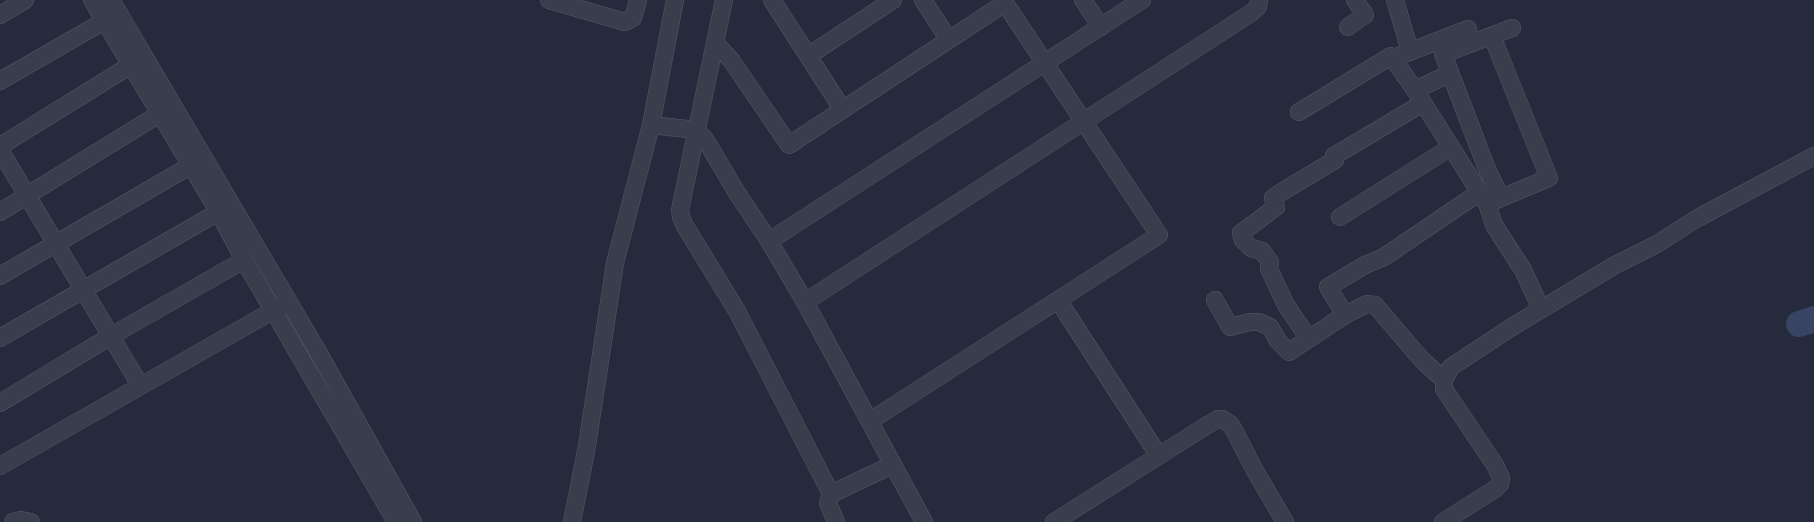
<!DOCTYPE html>
<style>
body{margin:0}
canvas{display:block;background:#252b3c}
</style>
<canvas width="1814" height="522"></canvas>
<script>
const ctx = document.querySelector('canvas').getContext('2d');
ctx.lineJoin = 'round';
function poly(rows) {
  const path = new Path2D();
  for (const r of rows) {
    path.moveTo(r[0], r[1]);
    for (let i = 2; i < r.length; i += 2) path.lineTo(r[i], r[i + 1]);
  }
  return path;
}
function strokePath(path, color, width, dash) {
  ctx.strokeStyle = color;
  ctx.lineWidth = width;
  ctx.lineCap = dash ? 'butt' : 'round';
  ctx.setLineDash(dash || []);
  ctx.stroke(path);
}
strokePath(poly([
 [1799,324,1814,319]
]), '#394463', 26);
const street = poly([
 [92,0,218,211,244,260,396,522],
 [111,0,317,350,413,522],
 [549,0,625,22,633,18,638,0],
 [724,0,680,210,681,217,685,226,737,311,831,494],
 [772,0,843,110],
 [923,0,949,40],
 [1083,0,1101,27],
 [1395,0,1410,51],
 [0,15,25,0],
 [1348,27,1365,15,1355,0],
 [1512,28,1443,54,1487,169,1501,198,1487,204,1494,225,1523,270,1541,309],
 [1492,36,1549,178,1501,198],
 [716,44,731,60,789,145,1005,3],
 [808,56,893,0],
 [1399,56,1468,29],
 [0,81,113,16],
 [1415,90,1449,74],
 [1299,112,1391,56,1415,90,1485,201],
 [651,125,696,130,705,139,737,193,769,241,805,302,924,522],
 [0,146,131,65],
 [0,150,140,385],
 [0,212,169,108],
 [1340,217,1451,147],
 [769,241,1142,0],
 [0,276,190,166],
 [1058,300,1159,456],
 [1215,300,1230,327,1250,322,1259,322,1270,327,1278,341,1289,352,1345,315,1328,287,1365,265,1384,257,1480,192],
 [805,302,1251,13,1258,7,1259,0],
 [1345,315,1367,304,1375,305,1422,360,1444,380],
 [0,338,227,207],
 [1309,339,1286,305,1269,269,1270,262,1262,251,1251,248,1243,240,1241,233,1276,207,1273,198,1280,193,1335,160,1334,156,1423,103],
 [0,403,111,336,244,260],
 [870,421,1159,235,1003,0],
 [0,466,283,305],
 [13,522,21,520,31,522],
 [572,522,587,446,615,263,651,125,675,0],
 [836,522,828,503,831,494,892,465],
 [1054,522,1209,424,1218,419,1222,419,1230,424,1234,430,1254,469,1285,522],
 [1443,522,1495,489,1500,484,1501,478,1495,465,1444,389,1444,380,1451,367,1515,325,1615,265,1657,244,1696,219,1814,156]
]);
strokePath(street, '#545967', 18);
strokePath(street, '#393e4c', 17);
</script>
